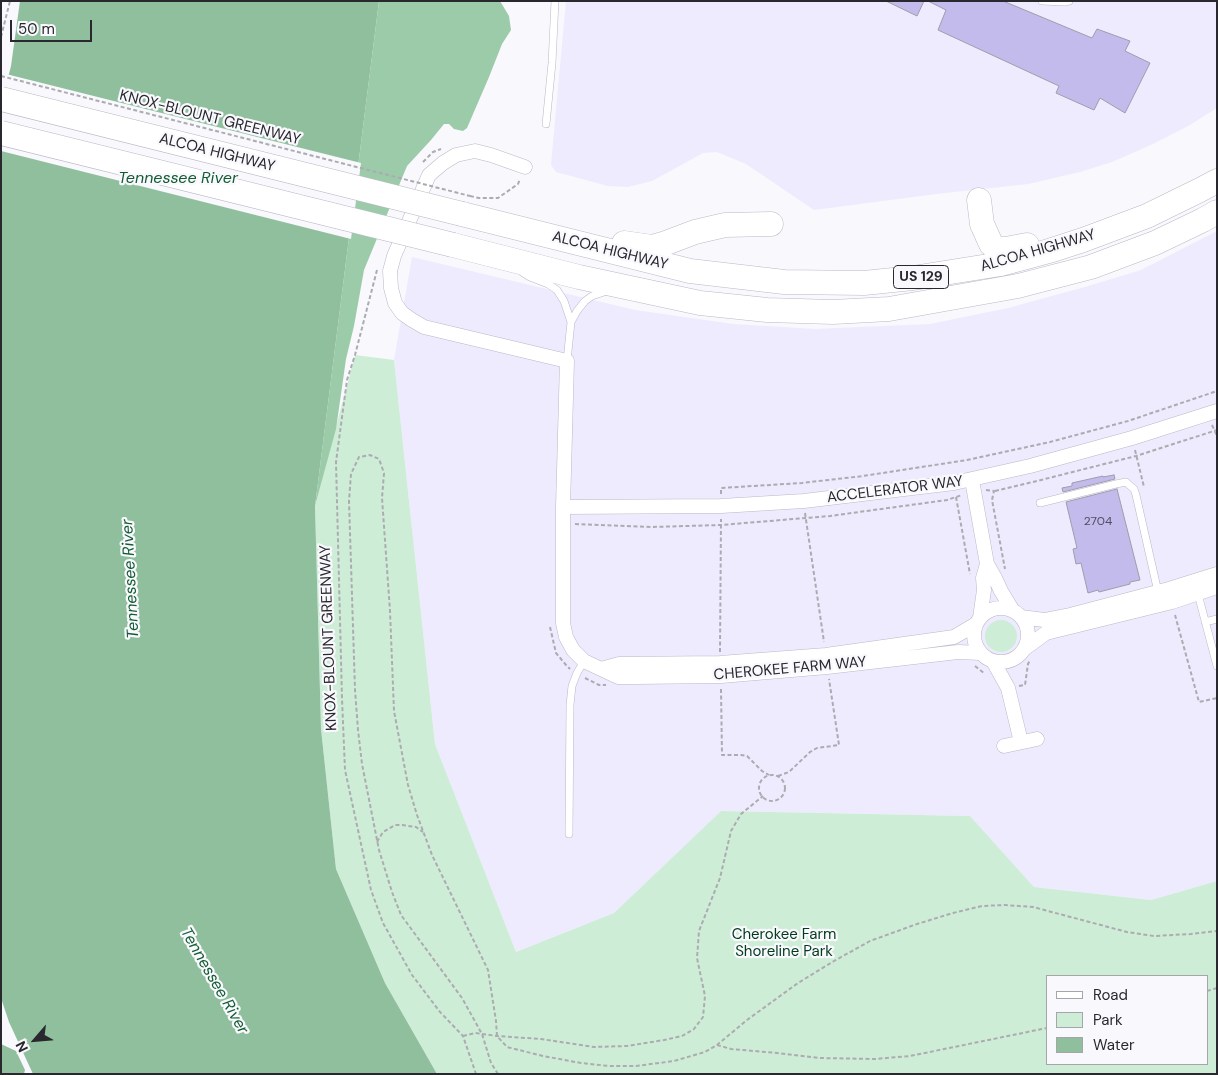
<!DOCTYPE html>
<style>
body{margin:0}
#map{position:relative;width:1218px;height:1075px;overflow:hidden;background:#f8f8fd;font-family:"DM Sans",sans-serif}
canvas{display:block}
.frame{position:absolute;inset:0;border:2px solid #29282e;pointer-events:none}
.legend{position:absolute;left:1046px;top:975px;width:162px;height:90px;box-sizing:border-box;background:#f8f8fd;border:1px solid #a5a5aa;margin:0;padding:6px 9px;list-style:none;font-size:15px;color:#29282e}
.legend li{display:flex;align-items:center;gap:10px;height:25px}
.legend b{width:25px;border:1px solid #a5a5aa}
.north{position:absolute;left:10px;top:1015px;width:50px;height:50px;-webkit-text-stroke:4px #f8f8fd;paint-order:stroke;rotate:243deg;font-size:14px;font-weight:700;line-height:20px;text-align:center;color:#29282e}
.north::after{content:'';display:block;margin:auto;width:18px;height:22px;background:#29282e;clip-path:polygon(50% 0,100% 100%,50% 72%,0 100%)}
.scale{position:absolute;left:10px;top:20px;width:82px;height:22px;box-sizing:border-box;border:2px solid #29282e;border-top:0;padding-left:6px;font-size:15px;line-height:18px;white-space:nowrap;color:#29282e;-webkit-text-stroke:4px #f8f8fd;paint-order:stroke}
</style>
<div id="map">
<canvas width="1218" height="1075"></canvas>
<div class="frame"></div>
<ul class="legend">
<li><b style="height:6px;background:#fff"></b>Road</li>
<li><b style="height:14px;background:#ceedd6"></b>Park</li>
<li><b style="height:14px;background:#90bf9d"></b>Water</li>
</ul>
<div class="north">N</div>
<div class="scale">50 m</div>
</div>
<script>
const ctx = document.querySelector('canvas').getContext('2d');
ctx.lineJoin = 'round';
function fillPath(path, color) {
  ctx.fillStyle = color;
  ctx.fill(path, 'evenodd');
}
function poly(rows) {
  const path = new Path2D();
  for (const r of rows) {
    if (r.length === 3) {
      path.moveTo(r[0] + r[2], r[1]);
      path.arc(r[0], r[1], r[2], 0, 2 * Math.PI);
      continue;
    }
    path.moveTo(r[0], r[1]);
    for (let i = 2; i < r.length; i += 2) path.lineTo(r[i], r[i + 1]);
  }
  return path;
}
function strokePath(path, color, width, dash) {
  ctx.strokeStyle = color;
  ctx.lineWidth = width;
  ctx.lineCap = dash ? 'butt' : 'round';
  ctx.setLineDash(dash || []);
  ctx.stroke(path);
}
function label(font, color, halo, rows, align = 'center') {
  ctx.font = font + ' "DM Sans",sans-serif';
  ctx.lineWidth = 4.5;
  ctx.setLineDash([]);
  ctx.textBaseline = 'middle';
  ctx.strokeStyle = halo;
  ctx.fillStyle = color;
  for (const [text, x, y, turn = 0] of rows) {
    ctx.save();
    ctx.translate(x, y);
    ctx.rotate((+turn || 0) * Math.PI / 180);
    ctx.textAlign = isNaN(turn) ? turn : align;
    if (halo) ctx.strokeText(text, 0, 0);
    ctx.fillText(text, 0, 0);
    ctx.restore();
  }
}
fillPath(poly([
 [566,1,1217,1,1217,108,1188,126,1153,144,1112,162,1080,172,1028,184,936,194,814,210,746,164,717,152,703,153,652,181,628,187,608,186,556,172,551,165],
 [1217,231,1217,881,1151,900,1034,887,970,816,721,811,614,913,516,952,435,744,394,360,412,257,635,310,733,324,815,329,930,324,1008,308,1085,287,1141,270]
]), '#edebfd');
fillPath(poly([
 [355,355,394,360,435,744,516,952,614,913,721,811,970,816,1034,887,1151,900,1217,881,1217,1074,437,1074,385,983,336,869,321,729,315,506],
 [1047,976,1207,976,1207,1064,1047,1064],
 [1001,636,16]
]), '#ceedd6');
fillPath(poly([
 [379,1,500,1,509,16,511,30,502,44,489,77,467,128,463,131,454,129,449,124,444,124,431,140,407,166,364,270,354,326,346,359,336,429,315,506]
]), '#9ccba9');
fillPath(poly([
 [20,1,379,1,315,506,321,729,336,869,385,983,437,1074,33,1074,9,1022,1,998,1,105,11,66],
 [1,1044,16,1051,25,1070,24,1074,1,1074]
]), '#90bf9d');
fillPath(poly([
 [6,74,361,163,351,239,1,151,1,95]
]), '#f8f8fd');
const building = poly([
 [886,1,924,1,917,16,886,1],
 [928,1,1003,1,1092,38,1097,29,1130,41,1125,51,1150,63,1125,113,1100,98,1094,110,1056,93,1059,86,938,30,946,10,928,1],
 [1114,475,1115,479,1063,492,1062,488,1072,486,1072,483,1103,476,1103,477,1114,475],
 [1117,489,1140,580,1130,582,1130,584,1099,592,1098,590,1088,593,1081,563,1076,564,1073,549,1077,548,1066,502,1117,489]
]);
fillPath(building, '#c2bbec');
strokePath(building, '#9f9eab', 1);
const lane = poly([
 [1042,1,1065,2,1069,1],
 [546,124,552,63,555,1],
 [522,272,530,277,548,284,557,290,564,301,571,322],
 [567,361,571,322,577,311,585,301,592,296,607,291],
 [1040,503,1116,484,1126,482,1128,484,1134,489,1136,495,1158,592],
 [1198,594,1217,666],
 [1205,622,1217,619],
 [569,834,570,705,572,686,577,673,584,661]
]);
const street = poly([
 [525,167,491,155,475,151,456,155,443,163,429,175,394,256,390,271,391,288,395,303,402,313,412,320,424,327,567,361,563,507,563,623,566,637,573,650,584,661,618,677,635,677,721,676,827,667,958,652,980,653],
 [972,480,987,564,995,578,1001,591,1013,611],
 [563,507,721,506,804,501,954,483,1030,466,1132,438,1217,411],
 [1001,635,27],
 [1021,617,1044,620,1070,615,1169,589,1217,574],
 [980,618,984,590,983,578,987,564],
 [1024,649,1046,633,1172,602,1217,587],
 [993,661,1008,688,1021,742],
 [601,669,619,664,720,663,826,655,954,637,976,624],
 [1004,746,1037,739]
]);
const highway = poly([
 [979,200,982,224,991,244,998,249,1006,249,1027,245],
 [462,214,690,271,784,282,864,283,913,278,1001,264,1049,251,1083,240,1147,216,1200,190,1217,181],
 [624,243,652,247,666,243,695,232,725,225,771,224],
 [453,245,579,277,700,303,767,310,833,312,889,309,1018,286,1091,267,1155,243,1203,220,1217,212]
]);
strokePath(lane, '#bab9c7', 8);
strokePath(street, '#bab9c7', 15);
strokePath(highway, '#bab9c7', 25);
strokePath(poly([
 [1,37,10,1],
 [423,162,433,152,441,149],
 [470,196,479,198,498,198,518,184,520,179],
 [377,270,355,355,347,380,336,462,342,699,345,770,371,890,383,923,412,975,440,1012,463,1036,476,1074],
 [1212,425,1217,436],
 [1135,450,1144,487],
 [986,490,994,491,992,500,1005,569],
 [995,491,1033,482,1136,456,1217,430],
 [721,494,721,488,802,483,863,476,967,460,1050,442,1128,421,1217,391],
 [956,497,970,574],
 [805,513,824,642],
 [575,524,652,527,721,525,830,516,947,500,962,495],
 [1175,615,1199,702,1217,698],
 [550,627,556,653,566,665,570,669],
 [720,652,721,519],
 [975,666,985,674],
 [585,678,599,685,606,685],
 [1019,686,1025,685,1028,664,1030,660],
 [721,689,722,755,741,755,747,756,762,771,769,775],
 [772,788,13],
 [778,776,789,772,810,752,817,748,839,745,829,679],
 [377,842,383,832,395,825,402,825,416,827,423,832],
 [1207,991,1217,988],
 [463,1036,475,1033,497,1036,541,1039,594,1047,627,1046,664,1040,682,1036,694,1029,703,1017,705,996,697,958,699,931,720,878,731,831,741,814,763,796],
 [717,1045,731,1049,777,1053,819,1058,875,1059,910,1056,1047,1028],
 [498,1074,491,1063,482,1034,462,998,401,915,392,892,379,850,362,764,358,730,355,690,349,501,351,474,359,457,370,455,379,459,384,473,382,498,390,611,394,711,408,785,417,815,432,855,488,970,496,1021,497,1036,507,1047,543,1056,581,1063,609,1066,636,1066,674,1061,705,1052,717,1045,747,1020,798,983,834,961,870,941,917,924,953,913,982,906,1005,905,1033,907,1127,932,1154,936,1191,934,1217,931]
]), '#acabb1', 2, [4, 2.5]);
strokePath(lane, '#fff', 7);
strokePath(street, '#fff', 14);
strokePath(highway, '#fff', 24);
const highwayBridge = poly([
 [1,99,462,214],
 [1,133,453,245]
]);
strokePath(highwayBridge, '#bab9c7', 25, []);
strokePath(poly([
 [1,76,470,196]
]), '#acabb1', 2, [4, 2.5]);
strokePath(highwayBridge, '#fff', 24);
label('12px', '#4f4d5e', null, [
 ["2704",1098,522]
]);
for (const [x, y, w] of [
 [921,277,55]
]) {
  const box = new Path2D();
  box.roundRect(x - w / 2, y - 11.5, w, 23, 4);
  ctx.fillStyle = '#f8f8fd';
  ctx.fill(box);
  strokePath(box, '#29282e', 1);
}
label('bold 14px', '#29282e', null, [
 ["US 129",921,277]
]);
label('15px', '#29282e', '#f8f8fd', [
 ["KNOX-BLOUNT GREENWAY",210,118,14],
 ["ALCOA HIGHWAY",217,153,14],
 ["ALCOA HIGHWAY",610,251,14],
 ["ALCOA HIGHWAY",1038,251,-16],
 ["ACCELERATOR WAY",895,490,-7],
 ["KNOX-BLOUNT GREENWAY",329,638,-92],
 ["CHEROKEE FARM WAY",790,669,-5]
]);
label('15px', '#003b1c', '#f8f8fd', [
 ["Cherokee Farm",784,935],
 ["Shoreline Park",784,952]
]);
label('italic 16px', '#125c32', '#f8f8fd', [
 ["Tennessee River",178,179],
 ["Tennessee River",131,579,-93],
 ["Tennessee River",214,981,60]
]);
</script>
